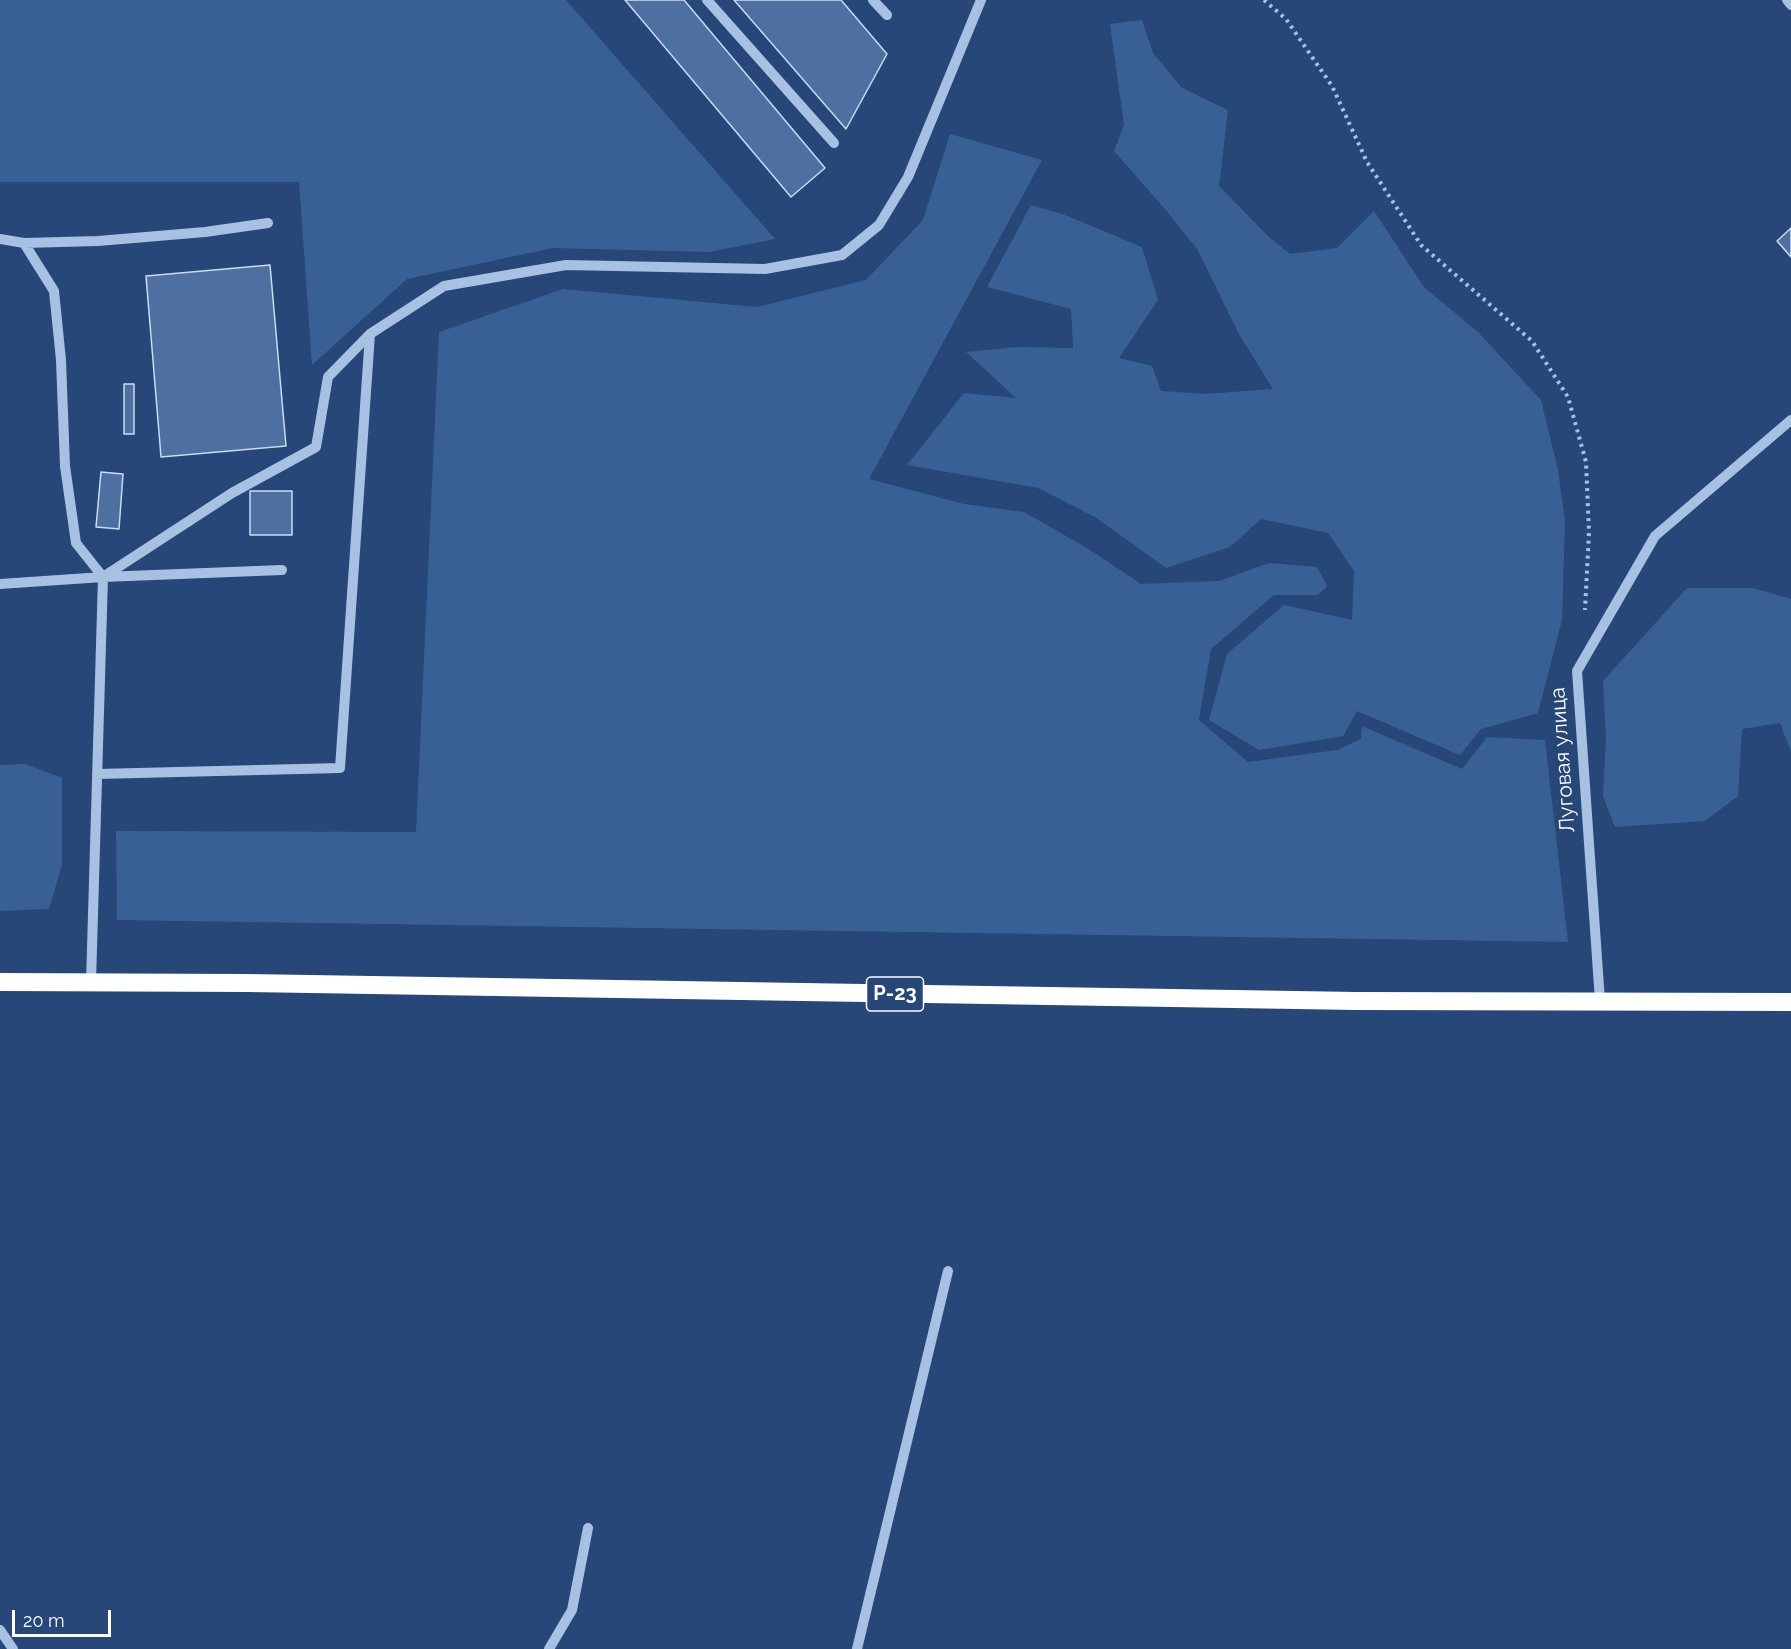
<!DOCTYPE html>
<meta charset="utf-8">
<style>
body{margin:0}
#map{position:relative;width:1791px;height:1649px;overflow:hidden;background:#264777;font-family:Raleway,sans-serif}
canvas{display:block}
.scale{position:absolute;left:12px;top:1610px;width:99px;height:27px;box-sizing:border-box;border:3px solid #fff;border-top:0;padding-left:8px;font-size:18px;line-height:21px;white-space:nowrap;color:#fff;-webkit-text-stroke:4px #264777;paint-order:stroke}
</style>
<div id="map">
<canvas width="1791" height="1649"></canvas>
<div class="scale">20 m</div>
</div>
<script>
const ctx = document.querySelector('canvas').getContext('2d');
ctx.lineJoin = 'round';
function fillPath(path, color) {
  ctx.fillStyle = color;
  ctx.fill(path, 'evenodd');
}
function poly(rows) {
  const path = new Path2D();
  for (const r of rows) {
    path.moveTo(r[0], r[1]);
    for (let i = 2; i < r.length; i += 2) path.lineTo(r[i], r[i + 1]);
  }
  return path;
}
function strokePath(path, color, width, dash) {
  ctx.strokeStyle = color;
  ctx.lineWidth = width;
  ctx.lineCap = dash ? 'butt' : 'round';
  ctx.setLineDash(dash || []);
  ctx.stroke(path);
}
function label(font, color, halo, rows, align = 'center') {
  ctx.font = font + ' Raleway,sans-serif';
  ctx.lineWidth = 4.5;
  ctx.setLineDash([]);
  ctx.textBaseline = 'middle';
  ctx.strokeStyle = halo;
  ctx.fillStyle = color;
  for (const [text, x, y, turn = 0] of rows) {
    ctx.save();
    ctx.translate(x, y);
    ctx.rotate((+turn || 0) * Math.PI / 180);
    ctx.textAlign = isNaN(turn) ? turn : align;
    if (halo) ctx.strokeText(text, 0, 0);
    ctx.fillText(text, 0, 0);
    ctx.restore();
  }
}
fillPath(poly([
 [0,0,566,0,775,239,709,252,553,248,407,279,312,365,299,182,0,182],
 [1142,20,1153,53,1182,88,1228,110,1219,186,1269,237,1290,254,1337,248,1374,211,1424,287,1478,332,1541,400,1558,470,1565,521,1562,620,1538,713,1481,729,1460,755,1357,711,1343,736,1259,750,1209,720,1227,654,1284,605,1352,620,1354,571,1328,533,1261,519,1230,547,1166,568,1095,517,1038,488,907,465,964,393,1016,398,966,352,1018,347,1073,348,1071,309,987,287,1031,205,1065,215,1142,247,1158,300,1119,358,1152,366,1161,391,1206,394,1273,389,1240,336,1197,249,1165,209,1114,151,1124,125,1110,24],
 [950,134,1042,160,869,479,964,504,1024,512,1087,548,1141,584,1219,581,1269,563,1317,567,1327,586,1318,595,1274,595,1211,649,1199,720,1248,762,1337,750,1361,739,1362,726,1462,769,1487,737,1545,740,1568,942,117,920,116,831,416,832,439,332,563,289,757,307,866,280,923,220],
 [1687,588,1753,588,1791,599,1791,752,1780,723,1742,729,1738,796,1705,821,1615,827,1603,796,1606,737,1603,681],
 [25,764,62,778,62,865,49,909,0,911,0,765]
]), '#396095');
const building = poly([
 [625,0,684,0,825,168,791,197,625,0],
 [734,0,841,0,887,54,846,129,734,0],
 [1791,228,1791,257,1777,241,1791,228],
 [270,265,286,446,161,457,146,276,270,265],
 [124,384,134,384,134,434,124,434,124,384],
 [101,472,123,474,119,529,96,527,101,472],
 [250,491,292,491,292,535,250,535,250,491]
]);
fillPath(building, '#4e70a1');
strokePath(building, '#cadbf2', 1.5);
strokePath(poly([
 [1264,0,1286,19,1332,86,1367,162,1421,245,1532,341,1568,397,1586,462,1589,532,1585,610]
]), '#a7c1e3', 4, [3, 4.5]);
strokePath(poly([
 [707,0,834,143],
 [873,0,887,15],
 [1787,0,1791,5],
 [0,239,24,243,98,241,205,232,268,223],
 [24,243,54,291,61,360,65,466,76,543,103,577],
 [0,584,103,577,282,570],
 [97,774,340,768,370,334],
 [91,982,103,577,232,493,316,447,328,377,370,334,444,286,566,265,765,269,842,255,879,225,908,177,981,0],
 [1600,1001,1577,671,1655,536,1791,420],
 [0,1630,13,1649],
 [549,1649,572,1610,588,1528],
 [857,1649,948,1271]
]), '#a7c1e3', 10);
strokePath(poly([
 [0,982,248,983,1357,1001,1791,1002]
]), '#fff', 18);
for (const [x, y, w] of [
 [895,994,57]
]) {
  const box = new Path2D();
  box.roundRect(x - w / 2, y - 17, w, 34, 4.5);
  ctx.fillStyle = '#264777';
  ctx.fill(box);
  strokePath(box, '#fff', 1.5);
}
label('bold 20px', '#fff', null, [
 ["Р-23",895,994]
]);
label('21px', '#fff', '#264777', [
 ["Луговая улица",1563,760,-94]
]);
</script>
